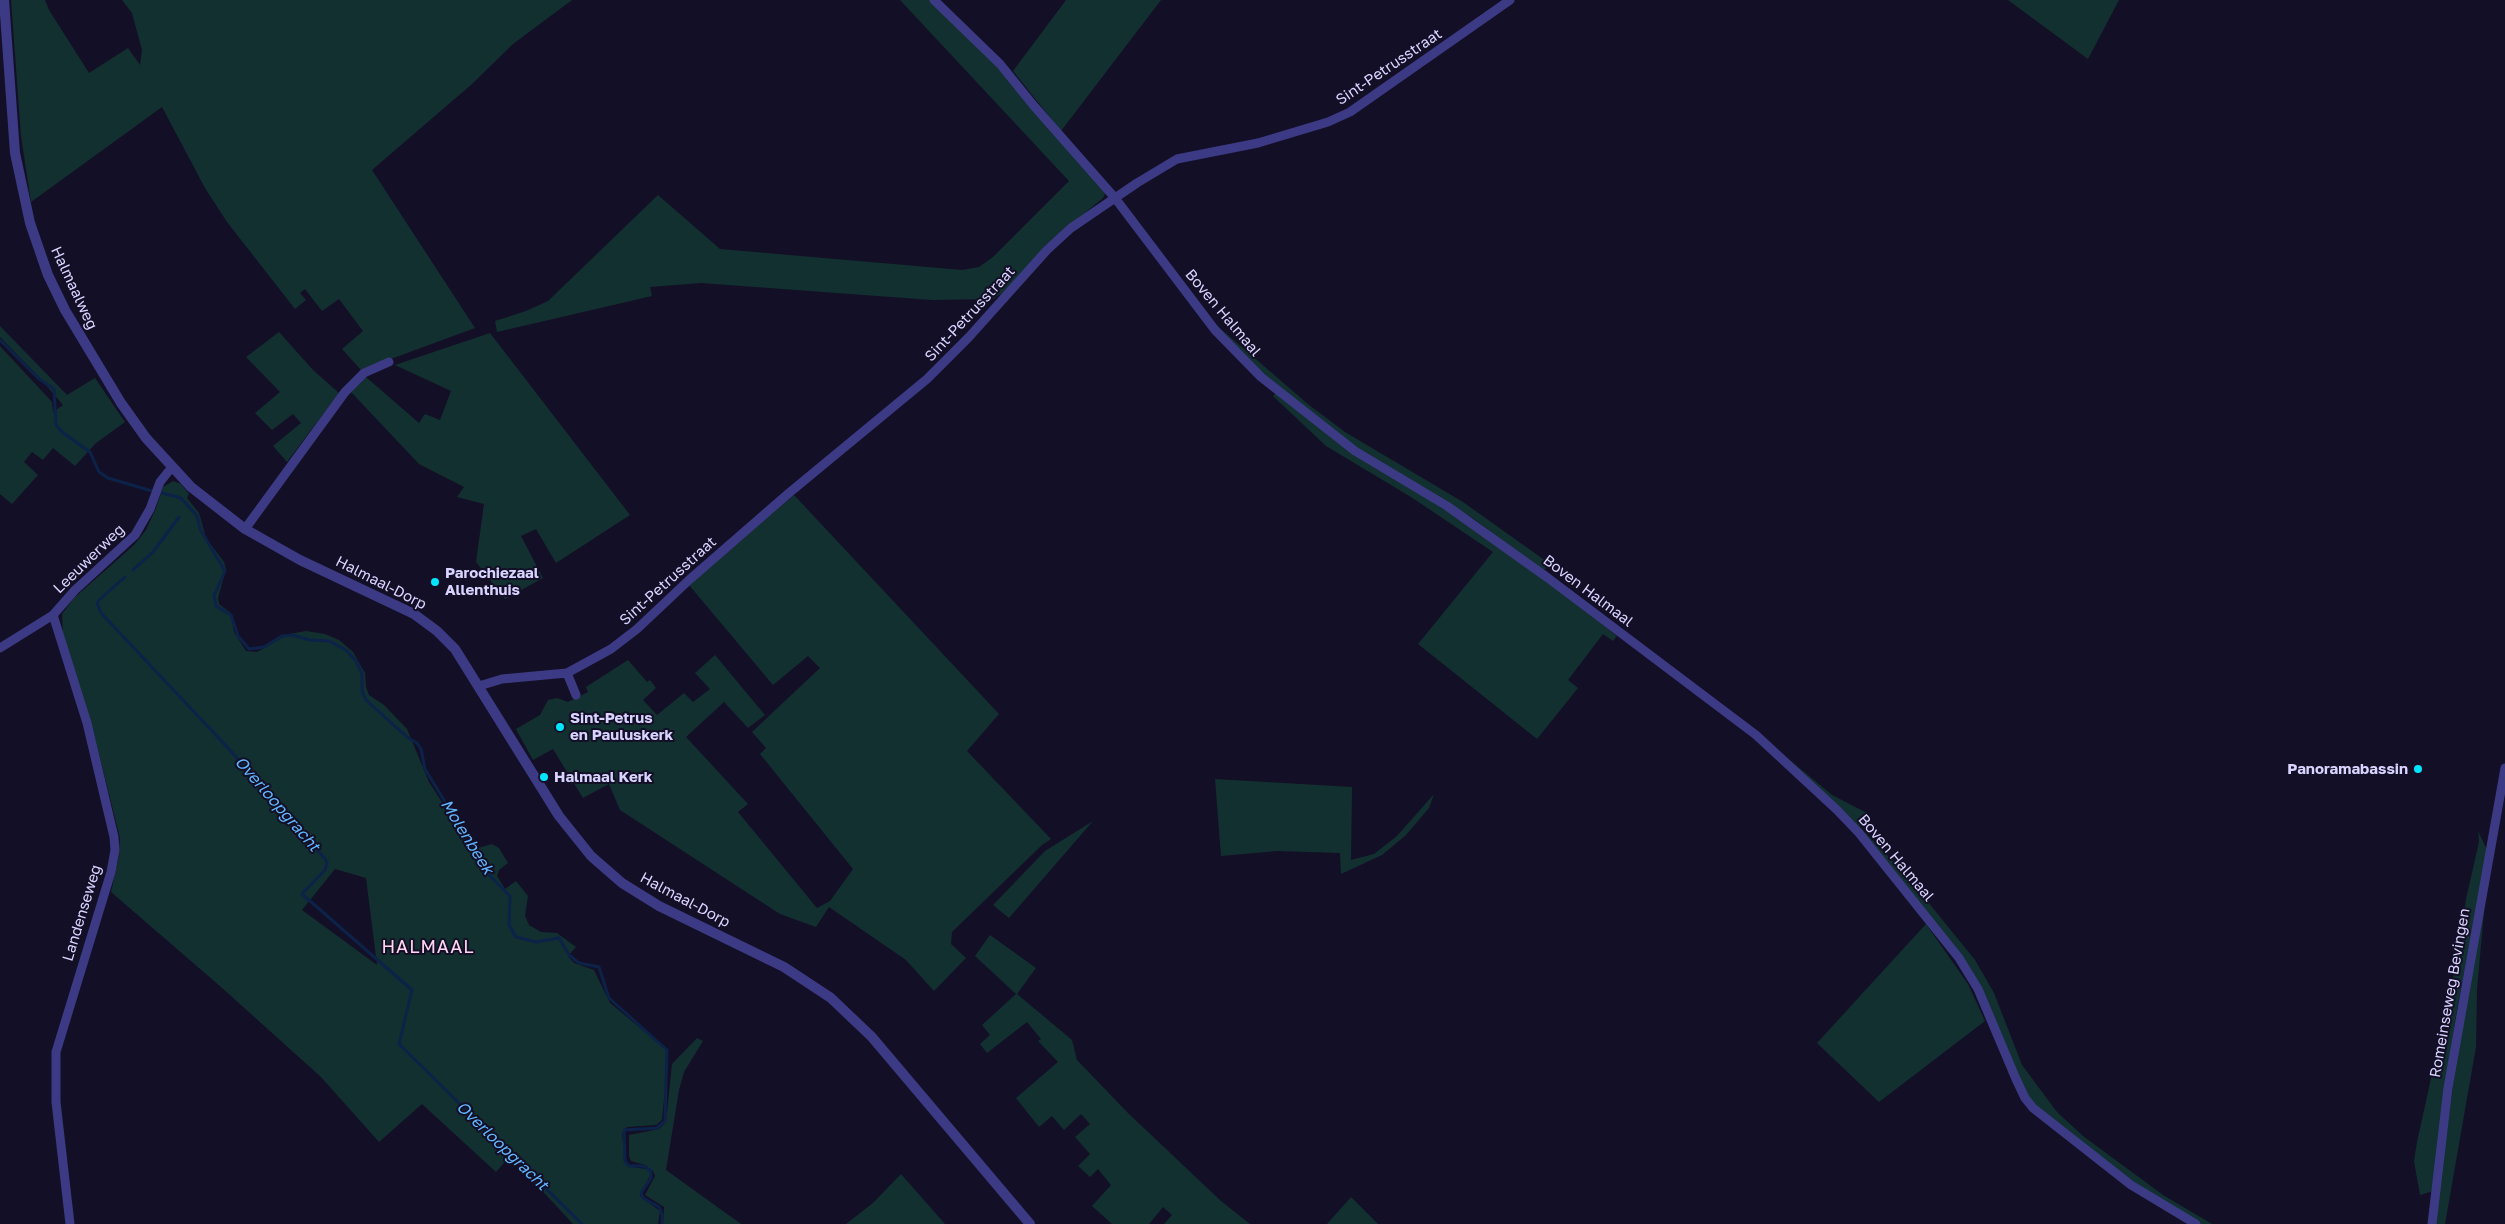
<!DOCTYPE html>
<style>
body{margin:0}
canvas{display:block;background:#130f26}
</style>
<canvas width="2505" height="1224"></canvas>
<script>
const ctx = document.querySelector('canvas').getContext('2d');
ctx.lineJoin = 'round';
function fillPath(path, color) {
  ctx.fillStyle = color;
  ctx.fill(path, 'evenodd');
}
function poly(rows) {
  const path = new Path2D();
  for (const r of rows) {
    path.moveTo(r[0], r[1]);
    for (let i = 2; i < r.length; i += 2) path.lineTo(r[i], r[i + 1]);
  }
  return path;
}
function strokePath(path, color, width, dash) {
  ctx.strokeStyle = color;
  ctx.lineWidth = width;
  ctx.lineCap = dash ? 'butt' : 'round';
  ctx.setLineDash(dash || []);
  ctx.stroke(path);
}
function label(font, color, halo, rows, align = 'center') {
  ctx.font = font + ' "Golos Text",sans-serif';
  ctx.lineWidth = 4;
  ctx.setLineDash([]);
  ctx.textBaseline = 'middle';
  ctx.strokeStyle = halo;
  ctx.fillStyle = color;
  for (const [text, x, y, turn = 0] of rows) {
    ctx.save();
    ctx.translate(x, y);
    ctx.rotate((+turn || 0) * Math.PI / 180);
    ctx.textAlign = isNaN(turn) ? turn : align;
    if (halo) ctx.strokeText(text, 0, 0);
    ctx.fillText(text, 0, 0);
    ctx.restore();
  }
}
fillPath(poly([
 [11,0,45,0,49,10,89,73,128,48,140,65,142,50,132,13,122,0,572,0,513,44,472,84,372,170,475,328,361,370,342,349,363,331,339,299,322,311,305,289,300,293,306,300,295,309,227,222,205,188,162,107,31,202,21,136],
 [900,0,930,0,994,61,1103,188,1105,194,1103,198,1046,245,1003,293,992,299,932,300,701,283,650,287,652,296,497,332,495,321,526,311,548,301,658,195,720,249,962,270,979,267,993,257,1069,181],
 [1066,0,1161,0,1061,131,1013,71],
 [2008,0,2119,0,2088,59],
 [1214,323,1309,405,1345,432,1463,502,1550,564,1539,575,1617,636,1613,641,1603,634,1568,680,1578,688,1537,739,1418,644,1493,552,1411,497,1326,446,1273,396,1276,393,1355,455,1502,540,1474,519,1357,448,1246,360],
 [0,326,67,395,95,378,125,422,96,443,75,466,53,448,43,460,32,452,24,462,38,475,12,504,0,494,0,346,52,402,53,412,63,405,38,376,0,337],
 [279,332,313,370,339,393,287,462,273,446,301,423,293,414,272,430,255,413,280,392,246,357],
 [490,333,630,515,556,563,536,529,521,536,543,578,505,599,476,562,484,504,457,497,464,487,419,464,351,392,366,377,419,423,425,414,440,420,451,391,395,365],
 [173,481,181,484,189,494,187,498,199,513,206,538,224,562,226,569,218,598,219,604,231,613,234,632,246,651,257,652,289,634,306,631,325,634,339,640,353,652,365,673,366,687,369,695,384,705,407,729,429,782,453,819,478,848,492,844,499,848,508,863,499,870,497,876,505,889,516,881,528,896,525,916,529,925,541,932,557,933,576,947,568,956,574,963,594,970,610,1003,667,1050,668,1059,662,1120,656,1125,627,1127,622,1134,626,1163,631,1167,647,1169,651,1173,640,1196,660,1211,658,1224,573,1224,510,1156,496,1172,422,1104,379,1142,321,1077,221,987,111,892,119,856,120,838,93,730,63,635,62,614,74,598,134,545,146,530,156,508,163,487],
 [335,869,366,878,377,965,302,910],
 [794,495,999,714,967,751,1051,839,1042,845,952,932,951,944,966,958,934,991,906,960,829,907,816,927,780,914,620,810,609,784,583,798,553,749,533,760,516,729,540,715,548,700,557,698,568,702,588,692,586,687,628,660,647,682,650,680,656,688,643,700,657,715,684,693,693,702,710,689,695,673,715,655,765,715,748,728,724,702,686,737,748,804,738,812,817,908,830,901,853,869,760,754,766,748,752,732,820,668,808,656,773,685,689,585],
 [1785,756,1832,795,1867,813,1860,827,1906,875,1975,960,1994,993,2022,1065,2057,1112,2083,1136,2163,1195,2212,1224,2201,1224,2162,1202,2079,1142,2048,1117,2030,1100,2019,1078,1984,994,1900,879],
 [1215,779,1352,787,1351,860,1374,854,1397,836,1434,794,1429,808,1406,835,1382,855,1341,874,1340,853,1277,851,1221,856],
 [1093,821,1009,918,993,905,1045,851],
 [2478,831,2487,850,2456,1015,2446,1080,2433,1191,2420,1195,2414,1161,2417,1142,2460,947,2466,899,2479,842],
 [2481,910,2484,912,2477,989,2476,1047,2445,1224,2435,1224,2458,1047],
 [1926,924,1968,984,1985,1021,1879,1102,1817,1043],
 [990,935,1036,968,1017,994,1072,1040,1077,1060,1129,1114,1221,1201,1250,1224,1164,1224,1172,1215,1163,1207,1149,1224,1112,1224,1092,1206,1111,1185,1098,1169,1090,1177,1078,1166,1090,1154,1075,1137,1090,1124,1081,1114,1064,1130,1052,1116,1039,1127,1016,1098,1058,1062,1038,1041,1041,1039,1027,1022,987,1053,980,1044,990,1035,982,1025,1016,994,975,956],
 [697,1038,703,1041,684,1072,679,1090,666,1170,741,1224,663,1224,664,1207,645,1195,655,1176,653,1171,645,1165,631,1161,629,1156,629,1135,659,1129,666,1122,672,1064],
 [901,1174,945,1224,846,1224,873,1203],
 [1351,1197,1378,1224,1327,1224]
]), '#12302f');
strokePath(poly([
 [0,340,38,378,54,389,56,425,62,432,90,452,99,472,108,478,152,491],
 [162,493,181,498,197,516,200,529,225,571,214,596,216,606,231,615,238,636,249,649,264,647,282,636,292,635,310,640,329,641,346,650,356,661,362,674,362,691,366,700,407,737,417,743,421,749,425,769,479,857,486,872,510,896,509,925,516,937,536,942,559,938,569,955,579,963,599,967,609,998,667,1050,665,1121,657,1128,625,1130,624,1132,625,1161,629,1166,643,1166,651,1171,651,1178,641,1193,643,1198,659,1207,662,1214,662,1224],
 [133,570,153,552,179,517],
 [125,577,99,600,97,603,101,613,229,749,326,860,327,863,325,870,302,894,412,990,399,1044,582,1224]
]), '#0c2248', 3);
strokePath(poly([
 [934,0,1000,64,1034,106,1115,198,1215,330,1261,377,1355,451,1447,506,1548,578,1756,735,1837,810,1859,833,1959,958,1978,989,2016,1079,2025,1098,2033,1108,2131,1185,2196,1224],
 [245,529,345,392,364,373,389,362],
 [53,615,87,723,114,837,115,850,111,872,56,1052,56,1102,70,1224],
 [0,648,53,615,75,590,135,535,150,509,160,482,172,467],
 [567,673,576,695],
 [479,686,502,679,567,673,611,649,637,629,689,580,789,493,927,379,969,337,1047,250,1071,228,1137,183,1177,159,1258,143,1328,122,1350,112,1510,0],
 [2432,1224,2448,1088,2505,768]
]), '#3d3a85', 9);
strokePath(poly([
 [4,0,15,153,30,223,48,275,65,310,121,403,146,438,191,487,245,529,300,560,414,614,437,631,455,649,559,816,591,856,622,883,659,906,784,967,831,998,871,1036,1030,1224]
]), '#3d3a85', 10);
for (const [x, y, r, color] of [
 [435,582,5,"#00e5ff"],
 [560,727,5,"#00e5ff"],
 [2418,769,5,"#00e5ff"],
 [544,777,5,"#00e5ff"]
]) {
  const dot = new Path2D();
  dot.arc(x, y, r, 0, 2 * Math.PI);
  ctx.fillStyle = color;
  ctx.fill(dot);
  strokePath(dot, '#130f26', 2);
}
label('15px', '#d9d4ff', '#130f26', [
 ["Sint-Petrusstraat",1389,67,-34],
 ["Halmaalweg",74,288,65],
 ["Boven Halmaal",1223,313,50],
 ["Sint-Petrusstraat",970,314,-47],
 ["Leeuwerweg",89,559,-44],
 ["Sint-Petrusstraat",668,581,-42],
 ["Halmaal-Dorp",381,583,27],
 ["Boven Halmaal",1588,591,37],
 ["Boven Halmaal",1896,858,50],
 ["Halmaal-Dorp",685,900,28],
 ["Landenseweg",82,913,-73],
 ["Romeinseweg Bevingen",2450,993,-80]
]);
label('bold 15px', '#d9d4ff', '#130f26', [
 ["Parochiezaal",445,573],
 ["Allenthuis",445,590],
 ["Sint-Petrus",570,718],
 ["en Pauluskerk",570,735],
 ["Panoramabassin",2408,769,"right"],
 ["Halmaal Kerk",554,777]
], 'left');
label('italic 16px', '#62b6ff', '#130f26', [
 ["Overloopgracht",277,804,49],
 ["Molenbeek",467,837,58],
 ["Overloopgracht",502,1146,44]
]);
ctx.letterSpacing = '1px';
label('18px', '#ffd6f0', '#130f26', [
 ["HALMAAL",428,947]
]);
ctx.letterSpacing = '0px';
</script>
